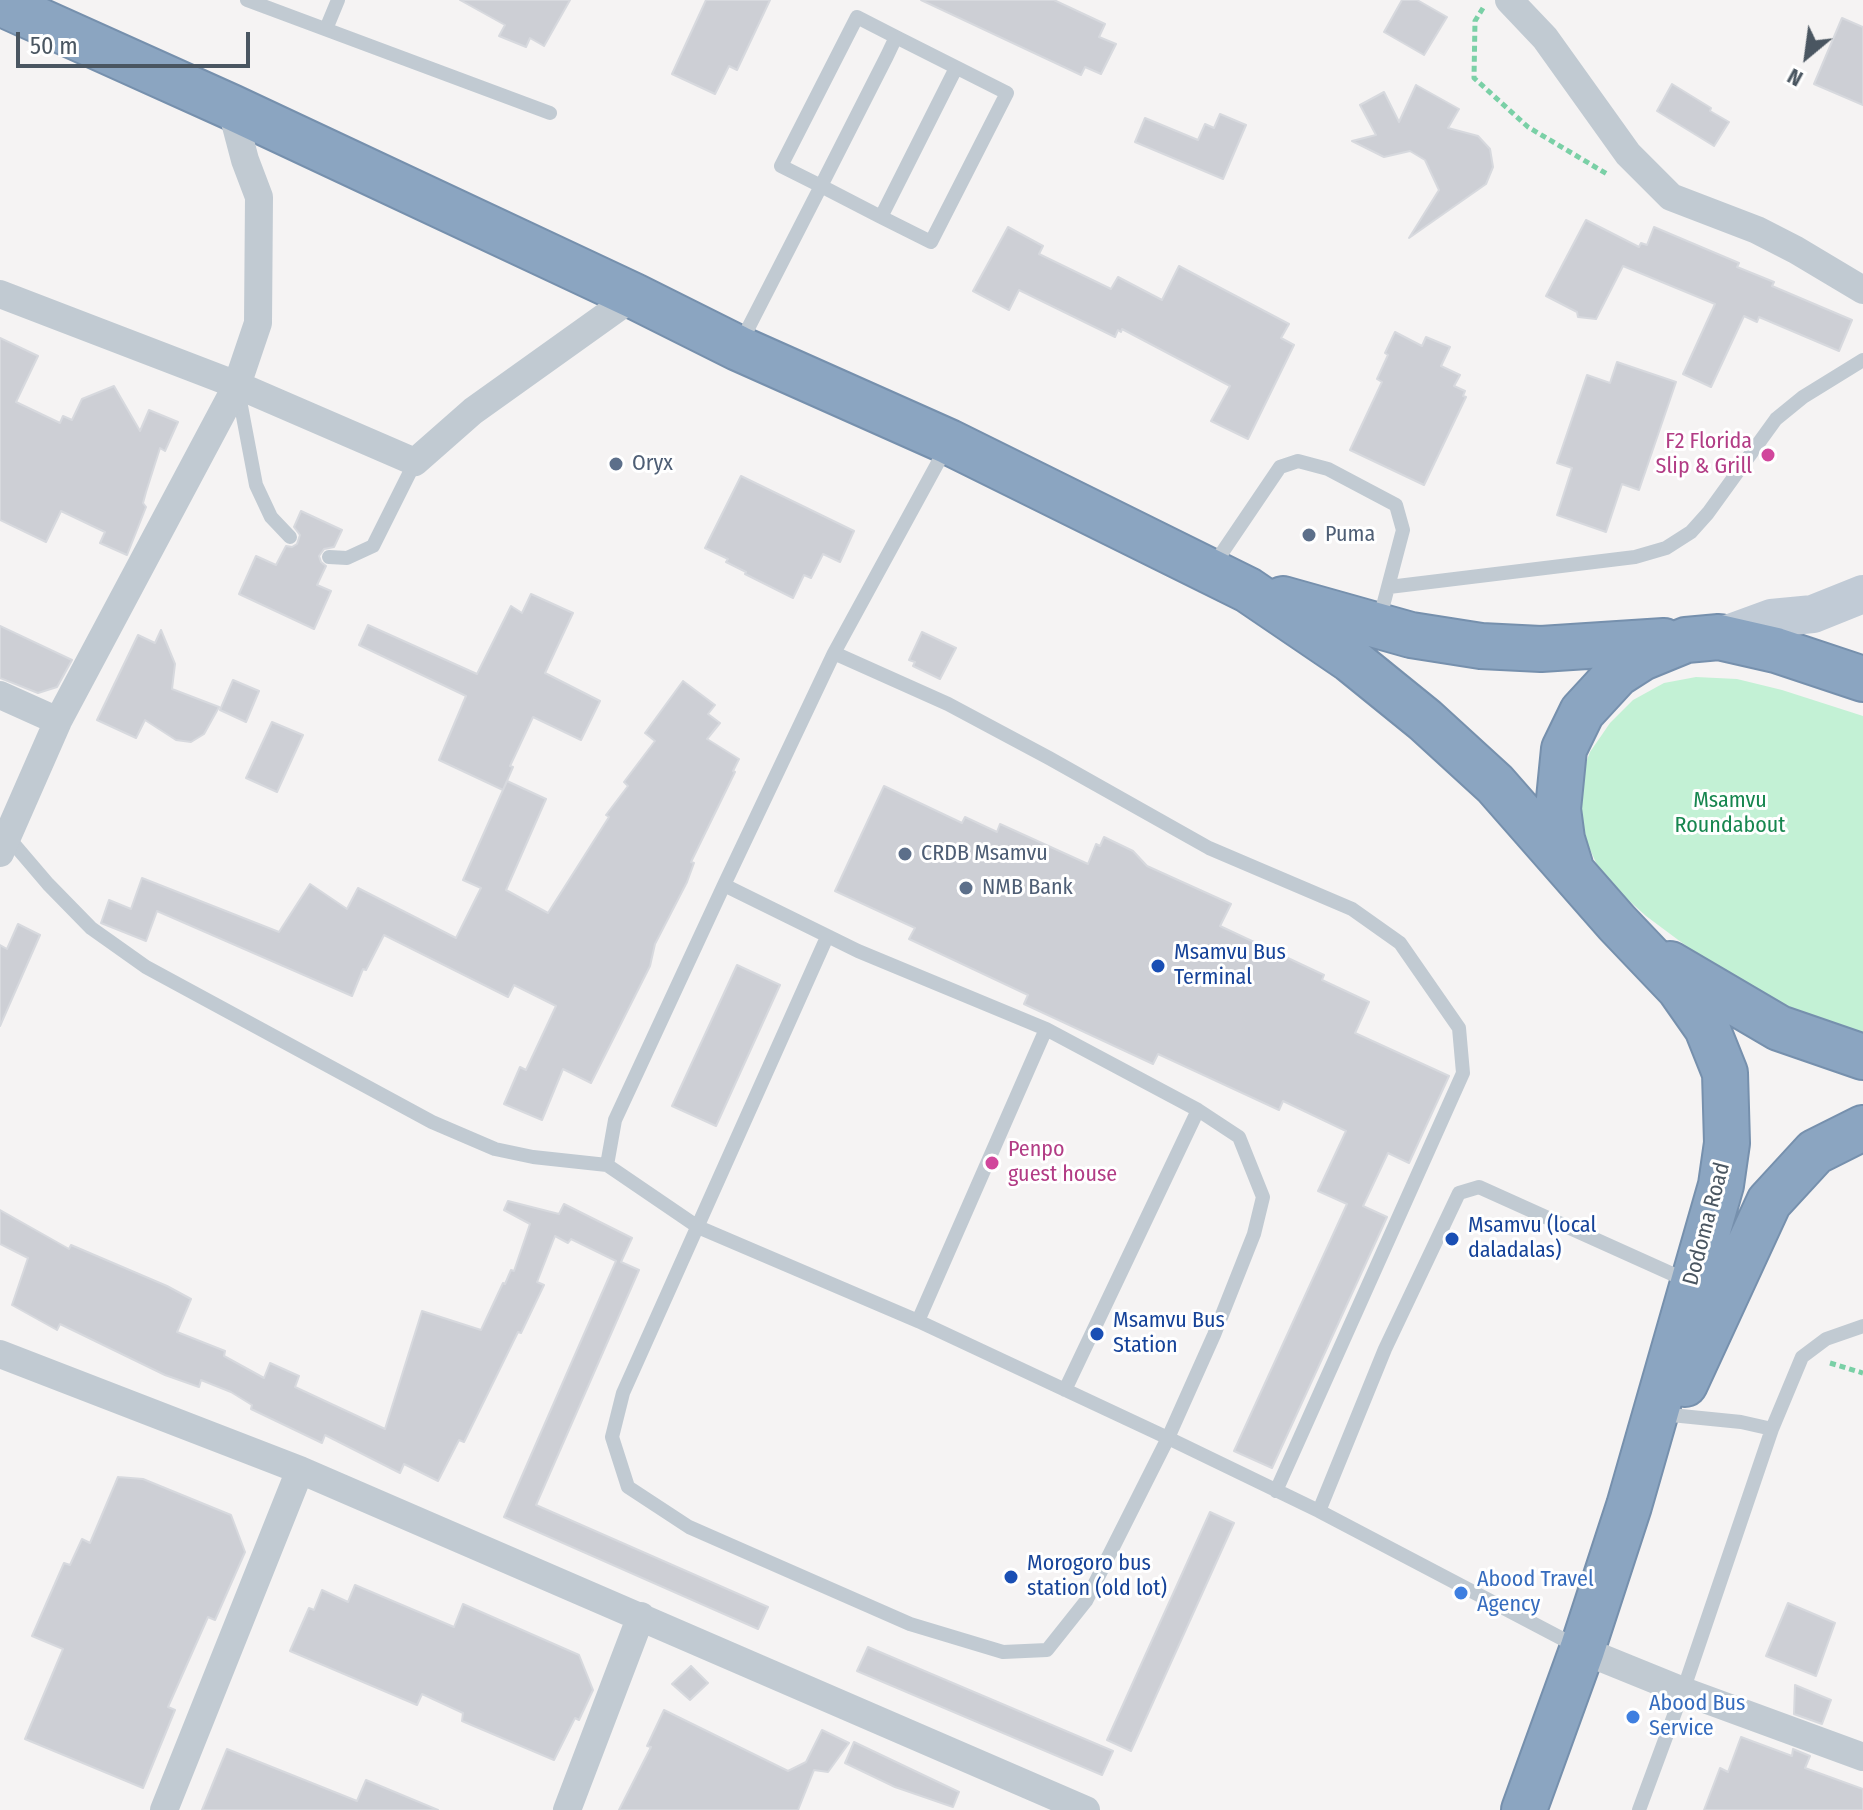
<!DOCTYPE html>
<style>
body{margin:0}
#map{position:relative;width:1863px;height:1810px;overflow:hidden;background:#f5f3f3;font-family:"Fira Sans Condensed",sans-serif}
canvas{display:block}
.north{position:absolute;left:1767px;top:16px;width:80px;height:80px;-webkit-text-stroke:6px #fff;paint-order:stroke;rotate:209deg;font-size:22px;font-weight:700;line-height:32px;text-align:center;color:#4a5661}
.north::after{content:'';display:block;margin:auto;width:28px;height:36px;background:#4a5661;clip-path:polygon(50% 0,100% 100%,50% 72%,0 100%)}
.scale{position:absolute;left:16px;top:32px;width:234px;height:36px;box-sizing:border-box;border:4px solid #4a5661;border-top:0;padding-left:10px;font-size:24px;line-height:28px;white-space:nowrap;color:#4a5661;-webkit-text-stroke:6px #fff;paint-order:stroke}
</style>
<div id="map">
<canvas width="1863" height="1810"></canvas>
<div class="north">N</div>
<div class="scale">50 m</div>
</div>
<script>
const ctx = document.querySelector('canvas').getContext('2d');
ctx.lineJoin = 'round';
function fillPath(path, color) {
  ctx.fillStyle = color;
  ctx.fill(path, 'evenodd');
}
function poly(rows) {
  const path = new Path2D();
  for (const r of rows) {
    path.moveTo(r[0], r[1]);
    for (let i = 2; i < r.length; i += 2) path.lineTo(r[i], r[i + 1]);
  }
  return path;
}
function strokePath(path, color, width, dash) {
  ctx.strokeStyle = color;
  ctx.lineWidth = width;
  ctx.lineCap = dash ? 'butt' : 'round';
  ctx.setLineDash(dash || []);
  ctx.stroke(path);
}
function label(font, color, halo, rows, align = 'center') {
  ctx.font = font + ' "Fira Sans Condensed",sans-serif';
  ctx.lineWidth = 6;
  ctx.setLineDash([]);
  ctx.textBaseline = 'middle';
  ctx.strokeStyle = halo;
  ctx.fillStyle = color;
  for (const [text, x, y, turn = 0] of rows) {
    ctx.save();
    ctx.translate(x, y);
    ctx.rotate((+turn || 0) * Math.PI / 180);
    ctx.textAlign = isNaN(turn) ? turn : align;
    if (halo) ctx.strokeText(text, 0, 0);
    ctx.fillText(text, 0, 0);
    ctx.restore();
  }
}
fillPath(poly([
 [1696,677,1737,679,1782,690,1863,716,1863,1037,1839,1030,1785,1005,1689,948,1646,916,1615,888,1598,867,1583,834,1579,809,1578,784,1590,752,1610,723,1633,700,1664,683]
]), '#c3f1d5');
const building = poly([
 [460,0,570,0,544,46,530,38,526,47,499,36,505,25,460,0],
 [706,0,770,0,737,70,729,66,715,94,672,74,706,0],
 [921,0,1054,0,1105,24,1099,37,1116,44,1101,74,1085,67,1081,75,921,0],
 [1402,0,1417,0,1447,17,1424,55,1384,32,1402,0],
 [1842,18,1863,27,1863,105,1814,84,1842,18],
 [1672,84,1711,108,1710,111,1729,122,1714,146,1657,111,1672,84],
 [1416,85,1459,109,1448,128,1478,136,1490,149,1493,167,1486,184,1409,238,1439,190,1425,160,1410,151,1384,157,1352,141,1376,135,1360,105,1384,92,1399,122,1416,85],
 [1220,114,1246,125,1223,179,1135,142,1145,118,1198,140,1205,124,1214,128,1220,114],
 [1586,220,1639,247,1641,243,1647,245,1654,227,1739,263,1737,267,1774,282,1772,286,1852,320,1839,351,1759,317,1757,322,1744,316,1711,387,1683,374,1715,304,1623,266,1596,319,1578,317,1577,312,1546,296,1586,220],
 [1008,227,1043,246,1039,254,1111,289,1118,277,1162,300,1179,266,1289,324,1281,338,1294,345,1248,439,1211,421,1230,386,1122,329,1121,332,1118,330,1115,337,1019,290,1009,310,973,291,1008,227],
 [1395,332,1422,346,1426,337,1450,347,1441,366,1460,375,1454,386,1465,391,1463,396,1466,397,1424,485,1350,450,1382,382,1377,379,1388,355,1385,353,1395,332],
 [0,338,38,356,16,402,60,423,63,416,72,420,82,399,114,386,140,431,149,410,178,422,165,451,160,448,146,492,143,503,146,507,127,555,100,543,105,532,61,511,46,542,0,520,0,338],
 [1617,362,1676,382,1639,490,1622,484,1606,532,1557,515,1572,468,1557,463,1587,375,1610,383,1617,362],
 [741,476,854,531,840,562,823,554,811,578,804,575,793,598,745,574,746,572,726,562,728,559,705,548,741,476],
 [301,511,342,530,334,547,324,549,319,556,321,562,326,566,317,585,331,591,314,629,239,594,256,556,276,565,286,546,292,547,297,544,300,535,294,527,301,511],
 [531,594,573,613,545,673,600,701,581,740,533,717,510,766,513,767,503,790,439,760,466,696,359,645,368,625,477,674,511,606,522,613,531,594],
 [0,626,72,660,57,687,38,693,0,678,0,626],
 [161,630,175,664,172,689,219,707,204,734,191,742,176,740,145,720,136,738,97,720,138,635,155,643,161,630],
 [922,632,956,648,940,679,913,666,915,662,909,660,922,632],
 [233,680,259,691,246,722,220,710,233,680],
 [683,681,715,705,708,714,720,723,707,739,739,759,733,771,735,772,691,862,694,863,687,882,655,944,650,966,591,1083,563,1069,542,1120,504,1104,520,1067,526,1070,556,1006,514,985,508,997,384,935,366,970,363,969,352,996,157,911,146,941,101,923,109,900,131,909,142,878,279,932,310,884,347,909,358,888,456,938,481,888,463,880,507,781,546,799,506,890,548,913,609,817,606,815,628,786,624,782,655,741,645,733,683,681],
 [272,722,303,735,277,792,246,778,272,722],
 [884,786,962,823,965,817,997,832,1000,824,1088,864,1096,844,1100,846,1104,837,1133,851,1147,866,1231,904,1220,926,1324,975,1322,980,1369,1002,1355,1033,1449,1076,1409,1163,1388,1153,1363,1206,1387,1217,1272,1468,1234,1451,1347,1204,1318,1191,1346,1131,1283,1101,1279,1110,1158,1054,1153,1064,1024,1004,1028,995,909,939,915,928,835,891,884,786],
 [18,924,40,935,0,1026,0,945,7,949,18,924],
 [737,965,780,985,716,1126,672,1106,737,965],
 [508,1201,559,1214,564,1204,632,1238,621,1262,639,1270,536,1505,768,1607,758,1629,504,1517,616,1261,571,1239,568,1243,555,1236,537,1282,544,1285,521,1333,518,1332,464,1442,459,1440,438,1481,404,1464,400,1473,325,1435,322,1443,251,1409,252,1405,231,1392,201,1380,199,1387,165,1375,60,1324,57,1330,12,1305,28,1258,0,1244,0,1210,69,1249,71,1245,167,1286,191,1299,177,1332,225,1351,224,1356,264,1378,270,1363,299,1376,295,1387,385,1429,422,1311,481,1330,503,1283,505,1284,511,1270,514,1271,530,1224,504,1210,508,1201],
 [118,1477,143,1479,231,1515,245,1552,215,1620,208,1617,168,1707,175,1710,143,1788,25,1739,63,1649,32,1636,64,1563,70,1565,82,1539,90,1543,118,1477],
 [1210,1512,1234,1523,1131,1751,1107,1740,1210,1512],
 [355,1585,454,1627,463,1604,579,1655,593,1690,579,1720,575,1718,554,1760,462,1721,463,1713,422,1694,417,1705,290,1651,309,1608,314,1610,322,1590,348,1602,355,1585],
 [1788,1603,1835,1623,1816,1676,1766,1656,1788,1603],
 [868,1647,1113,1751,1102,1775,857,1671,868,1647],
 [691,1666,708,1683,690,1700,672,1684,691,1666],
 [1795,1685,1831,1700,1822,1724,1794,1714,1795,1685],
 [664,1710,788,1771,806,1762,822,1730,849,1743,828,1772,814,1770,798,1810,619,1810,651,1747,647,1746,664,1710],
 [1741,1737,1792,1756,1793,1749,1810,1756,1805,1768,1863,1789,1863,1810,1704,1810,1720,1768,1728,1772,1741,1737],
 [854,1742,959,1792,953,1807,895,1787,845,1763,854,1742],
 [227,1749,357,1801,366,1780,438,1810,202,1810,227,1749]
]);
fillPath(building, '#cdcfd5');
strokePath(building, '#d7d9de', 2);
const highway = poly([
 [0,3,231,107,634,296,738,348,949,442,1248,590,1351,660,1425,720,1495,784,1617,923,1679,988,1707,1028,1725,1073,1727,1143,1721,1185,1629,1506,1582,1650,1524,1810],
 [1283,599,1411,635,1481,646,1541,649,1664,641],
 [1570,865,1562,839,1558,809,1564,749,1582,712,1617,674,1642,658,1686,640,1719,637,1776,650,1863,679],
 [1670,964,1779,1028,1863,1057],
 [1685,1384,1769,1202,1815,1152,1863,1128]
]);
strokePath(highway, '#7690ad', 48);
strokePath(poly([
 [1483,8,1475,21,1474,78,1528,127,1607,174],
 [1830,1363,1863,1373]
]), '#7ad0a6', 5, [6, 4]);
strokePath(poly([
 [247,0,550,113],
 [326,29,338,0],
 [881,217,956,68],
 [740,344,821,186,887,56,896,37,1007,93,931,242,881,217,821,186,781,166,857,17,896,37],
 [238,390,256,485,271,517,290,537],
 [947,446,834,653,724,885,615,1120,607,1165,698,1227,918,1321,1168,1438,1319,1511,1578,1647],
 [329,557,347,558,373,546,415,462],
 [1213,566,1280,467,1298,461,1328,469,1396,505,1403,530,1379,621],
 [1389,587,1635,557,1666,548,1691,532,1708,513,1776,419,1803,397,1863,360],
 [834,653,948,704,1049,758,1209,848,1352,909,1400,943,1459,1028,1463,1073,1276,1491],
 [7,836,48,884,91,928,146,967,432,1122,495,1149,533,1157,607,1165],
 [724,885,858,951,1046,1029,1198,1110,1239,1137,1263,1197,1254,1234,1214,1335,1168,1438,1086,1601,1047,1650,1003,1652,910,1624,689,1527,628,1487,612,1437,623,1393,827,937],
 [918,1321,1046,1029],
 [1065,1390,1198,1110],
 [1671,1415,1741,1422,1772,1429,1802,1357,1826,1339,1863,1326],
 [1319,1511,1385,1349,1459,1193,1479,1187,1690,1282],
 [1639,1810,1683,1691,1772,1429]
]), '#c1cad2', 14);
strokePath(poly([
 [1509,0,1545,38,1628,154,1671,197,1757,230,1796,250,1863,290],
 [0,294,237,385,415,462,473,411,634,296],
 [0,695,58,721],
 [0,853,58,721,237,385,258,323,259,197,245,160,231,107],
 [0,1354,300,1470,1086,1810],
 [1582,1650,1683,1691,1863,1757],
 [164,1810,300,1470],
 [567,1810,641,1616]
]), '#c1cad2', 28);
strokePath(poly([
 [1719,637,1771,618,1813,614,1863,594]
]), '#c1cbd6', 38);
strokePath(highway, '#8ba5c1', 44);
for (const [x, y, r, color] of [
 [1768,455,8,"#d1479c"],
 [616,464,8,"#5c6f8a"],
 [1309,535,8,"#5c6f8a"],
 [905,854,8,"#5c6f8a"],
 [966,888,8,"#5c6f8a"],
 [1158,966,8,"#1a4fb4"],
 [992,1163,8,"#d1479c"],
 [1452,1239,8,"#1a4fb4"],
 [1097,1334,8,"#1a4fb4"],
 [1011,1577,8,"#1a4fb4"],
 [1461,1593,8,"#3f7fe0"],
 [1633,1717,8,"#3f7fe0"]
]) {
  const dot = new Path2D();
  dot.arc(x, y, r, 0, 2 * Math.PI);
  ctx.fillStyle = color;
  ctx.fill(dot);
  strokePath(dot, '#fff', 3);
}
label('22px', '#b23c85', '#fff', [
 ["F2 Florida",1752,442],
 ["Slip & Grill",1752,467],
 ["Penpo",1008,1150,"left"],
 ["guest house",1008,1175,"left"]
], 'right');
label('22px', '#4e5e75', '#fff', [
 ["Oryx",632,464],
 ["Puma",1325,535],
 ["CRDB Msamvu",921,854],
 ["NMB Bank",982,888]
], 'left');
label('22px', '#17864f', '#fff', [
 ["Msamvu",1730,801],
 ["Roundabout",1730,826]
]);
label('22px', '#164399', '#fff', [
 ["Msamvu Bus",1174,953],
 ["Terminal",1174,978],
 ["Msamvu (local",1468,1226],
 ["daladalas)",1468,1251],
 ["Msamvu Bus",1113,1321],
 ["Station",1113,1346],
 ["Morogoro bus",1027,1564],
 ["station (old lot)",1027,1589]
], 'left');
label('22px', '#4a5661', '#fff', [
 ["Dodoma Road",1707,1224,-75]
]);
label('22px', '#366cbe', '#fff', [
 ["Abood Travel",1477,1580],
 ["Agency",1477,1605],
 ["Abood Bus",1649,1704],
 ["Service",1649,1729]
], 'left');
</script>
